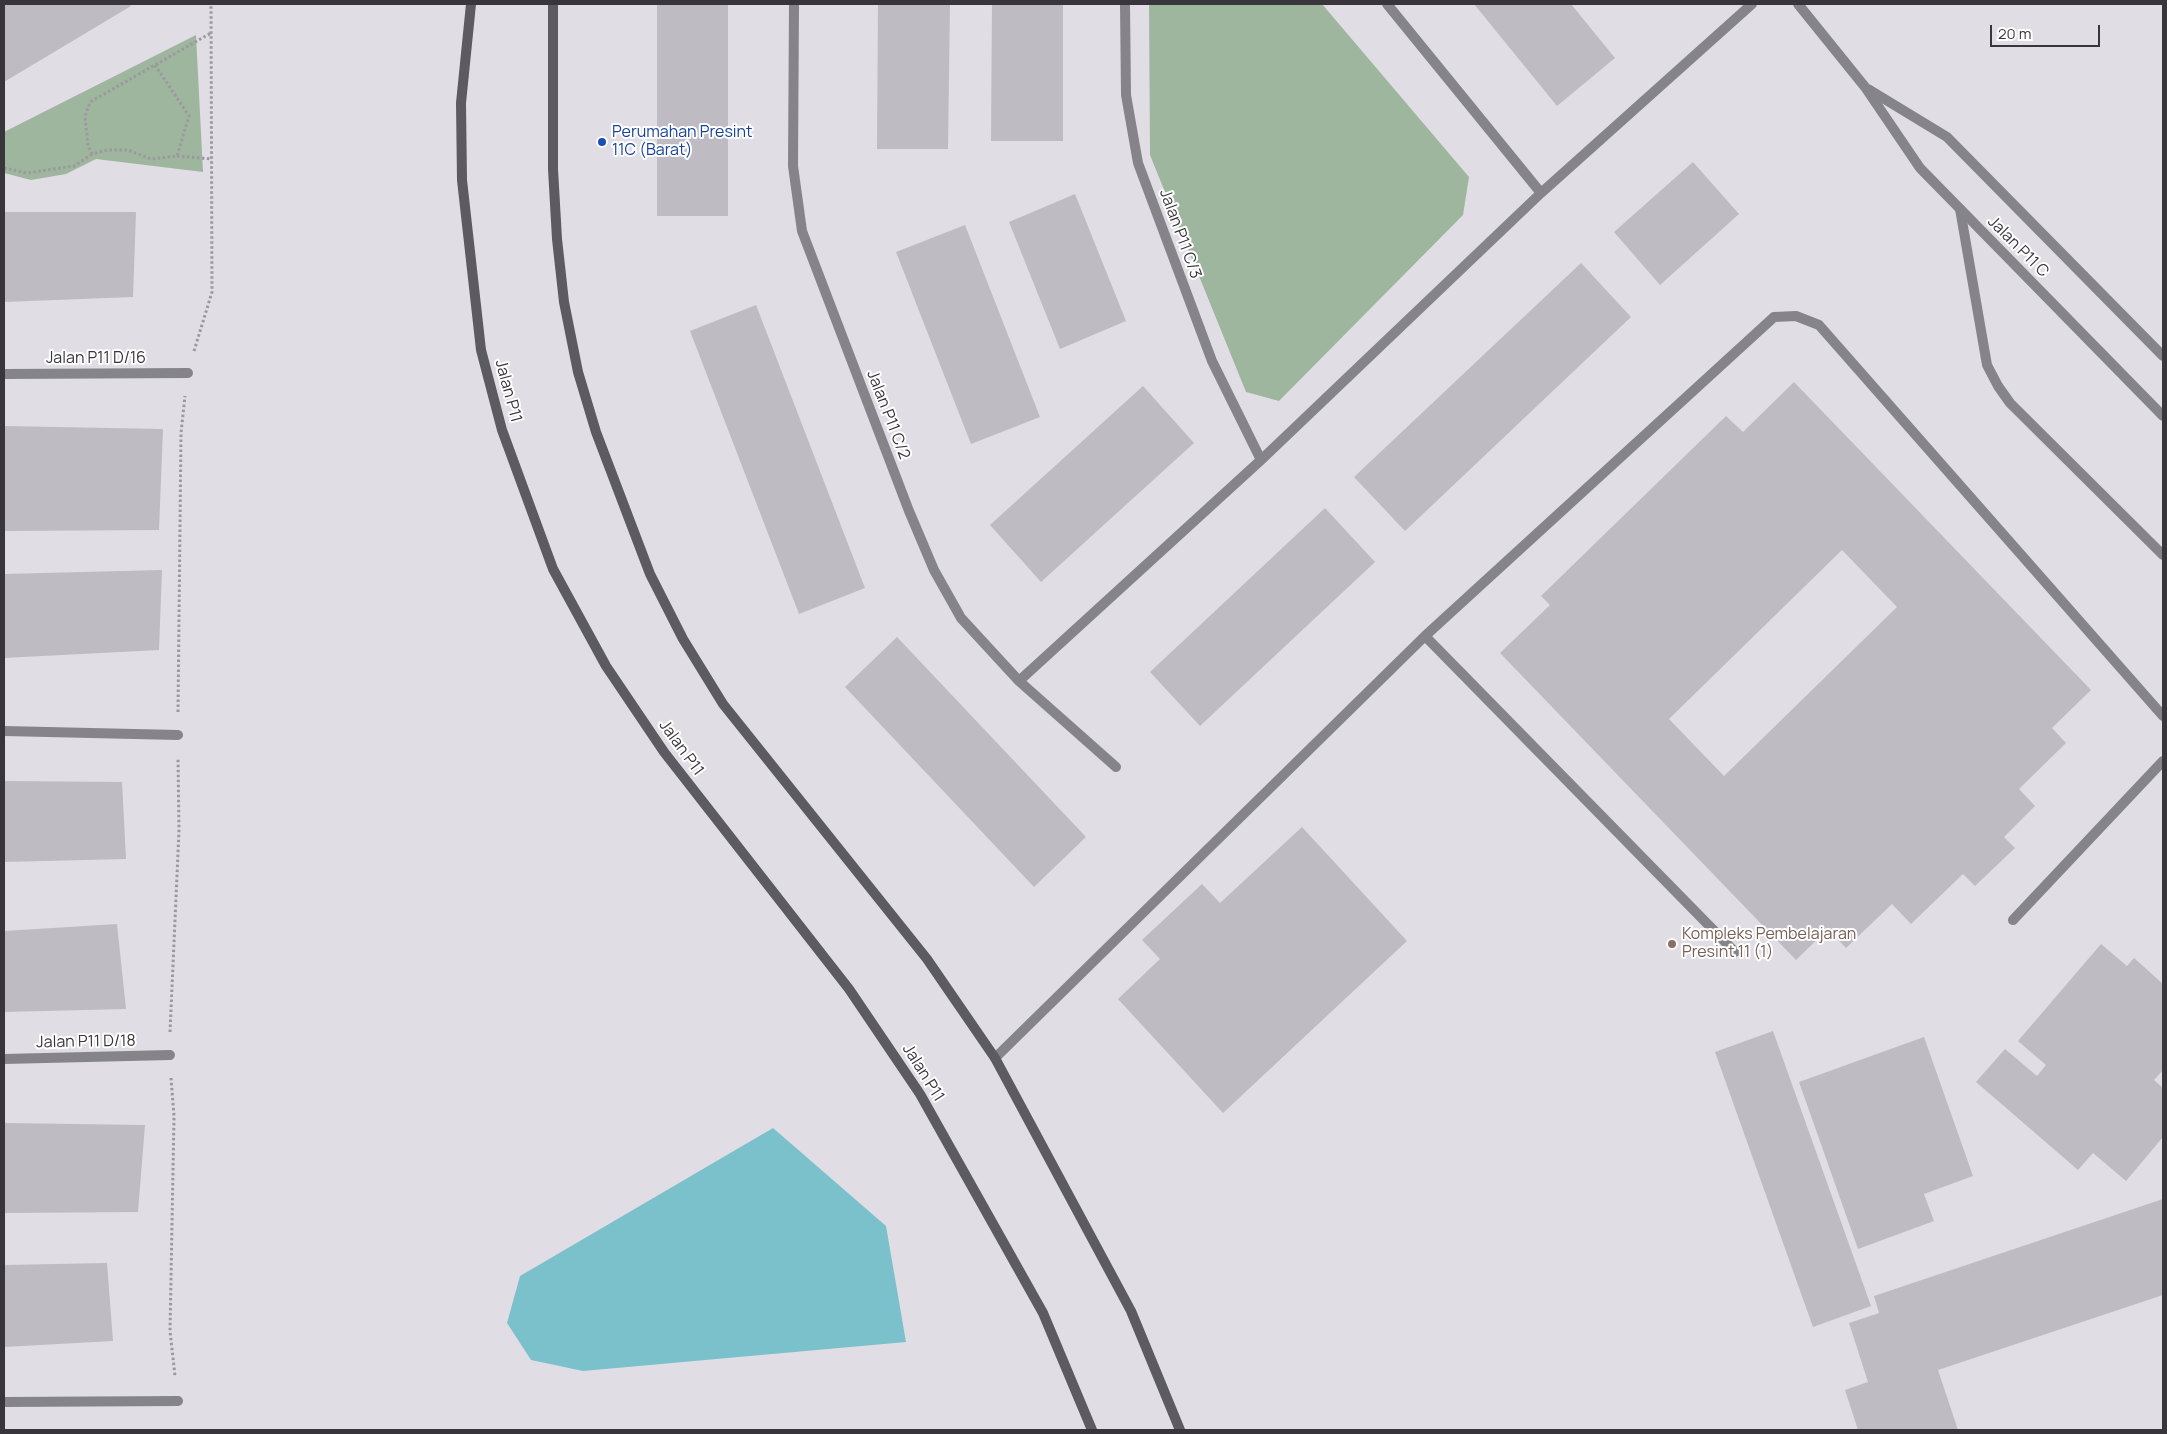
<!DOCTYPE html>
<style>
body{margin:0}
#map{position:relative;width:2167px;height:1434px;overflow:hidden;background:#e1dde5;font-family:Manrope,sans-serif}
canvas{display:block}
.frame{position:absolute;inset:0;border:5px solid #38363a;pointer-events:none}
.scale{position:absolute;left:1990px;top:25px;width:110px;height:22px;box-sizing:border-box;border:2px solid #38363a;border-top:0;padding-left:6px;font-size:15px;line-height:18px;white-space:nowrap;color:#38363a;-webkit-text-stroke:4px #fff;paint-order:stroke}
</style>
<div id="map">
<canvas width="2167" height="1434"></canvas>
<div class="frame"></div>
<div class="scale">20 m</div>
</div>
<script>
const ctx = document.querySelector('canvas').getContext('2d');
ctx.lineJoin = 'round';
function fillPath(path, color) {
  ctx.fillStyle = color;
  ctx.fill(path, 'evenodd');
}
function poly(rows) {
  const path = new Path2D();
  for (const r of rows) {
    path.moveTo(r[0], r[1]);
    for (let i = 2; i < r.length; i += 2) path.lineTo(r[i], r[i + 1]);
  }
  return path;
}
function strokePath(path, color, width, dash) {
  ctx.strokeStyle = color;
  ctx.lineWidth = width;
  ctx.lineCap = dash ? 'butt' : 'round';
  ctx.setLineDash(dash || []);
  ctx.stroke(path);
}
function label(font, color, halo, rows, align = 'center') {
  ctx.font = font + ' Manrope,sans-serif';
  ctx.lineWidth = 4;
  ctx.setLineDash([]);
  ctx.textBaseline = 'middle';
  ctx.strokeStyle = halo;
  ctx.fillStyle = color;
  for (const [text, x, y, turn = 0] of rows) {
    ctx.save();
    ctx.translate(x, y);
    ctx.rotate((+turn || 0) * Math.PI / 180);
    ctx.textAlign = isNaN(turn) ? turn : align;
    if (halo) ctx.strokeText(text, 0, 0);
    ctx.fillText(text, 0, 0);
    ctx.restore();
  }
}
fillPath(poly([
 [1149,4,1322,4,1469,177,1463,215,1279,401,1246,392,1150,155],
 [196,35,203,172,96,159,66,174,31,180,4,173,4,132]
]), '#9eb69d');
fillPath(poly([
 [773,1128,886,1226,906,1342,583,1371,531,1360,507,1323,520,1276]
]), '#7bc1cc');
fillPath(poly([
 [4,4,130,4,131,6,4,82],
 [657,4,728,4,728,216,657,216],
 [878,4,950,4,948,149,877,149],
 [992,4,1063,4,1063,141,991,141],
 [1474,4,1571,4,1615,58,1557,106],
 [1693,162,1739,214,1660,285,1614,232],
 [1075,194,1126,321,1060,349,1009,222],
 [4,212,136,212,133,297,4,302],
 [965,225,1040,417,971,444,896,252],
 [1581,263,1631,317,1405,531,1354,477],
 [756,305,865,588,799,614,690,331],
 [1794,382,2091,690,2052,728,2066,743,2019,789,2035,806,2004,837,2015,848,1975,886,1963,874,1911,924,1892,904,1846,948,1828,929,1796,960,1500,653,1550,605,1541,596,1726,416,1743,432],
 [1842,550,1897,607,1724,776,1669,719],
 [1143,386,1194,443,1041,582,990,525],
 [4,426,163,429,159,530,4,531],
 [1325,508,1375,562,1200,726,1150,672],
 [162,570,159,650,4,658,4,574],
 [897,637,1086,837,1034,887,845,687],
 [4,781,122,782,126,859,4,862],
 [1302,827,1407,941,1223,1113,1118,999,1160,959,1142,940,1202,884,1220,903],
 [117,924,126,1009,4,1012,4,931],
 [2101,944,2127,966,2134,958,2163,984,2163,1070,2154,1080,2163,1088,2163,1137,2126,1181,2093,1153,2078,1170,1976,1082,2005,1049,2037,1076,2046,1065,2018,1041],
 [1773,1031,1871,1306,1813,1327,1715,1052],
 [1924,1037,1973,1176,1924,1194,1934,1221,1858,1249,1799,1082],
 [4,1123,145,1125,138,1212,4,1213],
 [2163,1199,2163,1295,1938,1370,1958,1430,1858,1430,1845,1390,1868,1382,1849,1323,1879,1313,1874,1296],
 [107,1263,113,1341,4,1347,4,1265]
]), '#bfbbc3');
strokePath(poly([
 [155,65,189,116,177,156,151,159,128,150,107,150,92,154,88,146,85,116,90,102,155,65,211,33],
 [177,156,212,159],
 [4,168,27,173,74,166,92,154],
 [194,351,212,292,211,4],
 [178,712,181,433,185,396],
 [170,1032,179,831,178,758],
 [171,1078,174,1116,170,1331,175,1376]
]), '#9b989e', 3, [2.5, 2.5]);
strokePath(poly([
 [1960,209,1987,365,1998,386,2010,403,2163,555],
 [1425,636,1735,952],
 [2013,920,2163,761],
 [995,1058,1425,636,1774,317,1796,316,1819,325,2163,716]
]), '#858589', 10);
strokePath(poly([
 [794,4,793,166,802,231,909,511,934,570,961,618,1019,681,1116,767],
 [1125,4,1126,95,1138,163,1212,361,1261,460],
 [1387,4,1541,193],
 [1798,4,1865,87,1920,168,2163,416],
 [1868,89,1947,137,2163,356],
 [4,374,188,373],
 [1019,681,1261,460,1541,193,1752,4],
 [4,731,178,735],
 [4,1059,170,1055],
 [4,1402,178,1401]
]), '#858589', 10);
strokePath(poly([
 [471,4,461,103,462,180,481,350,502,430,553,569,606,666,664,752,849,989,920,1094,1043,1313,1092,1430],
 [553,4,553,169,557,239,564,302,578,372,596,432,650,574,683,639,723,704,927,959,995,1058,1131,1311,1180,1430]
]), '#5b5b60', 10);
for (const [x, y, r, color] of [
 [602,142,5,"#1a4fb4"],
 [1672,944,5,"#8d6e63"]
]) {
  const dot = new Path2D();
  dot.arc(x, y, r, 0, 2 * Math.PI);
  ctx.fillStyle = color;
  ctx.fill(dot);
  strokePath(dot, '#fff', 2);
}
label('16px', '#164399', '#fff', [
 ["Perumahan Presint",612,133],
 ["11C (Barat)",612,151]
], 'left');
label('16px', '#38363a', '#fff', [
 ["Jalan P11 C/3",1180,234,70],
 ["Jalan P11 C",2018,247,45],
 ["Jalan P11 D/16",96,359],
 ["Jalan P11",508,391,75],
 ["Jalan P11 C/2",888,415,69],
 ["Jalan P11",681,748,54],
 ["Jalan P11 D/18",86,1042,-1],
 ["Jalan P11",923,1073,58]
]);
label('16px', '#785e54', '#fff', [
 ["Kompleks Pembelajaran",1682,935],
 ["Presint 11 (1)",1682,953]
], 'left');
</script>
